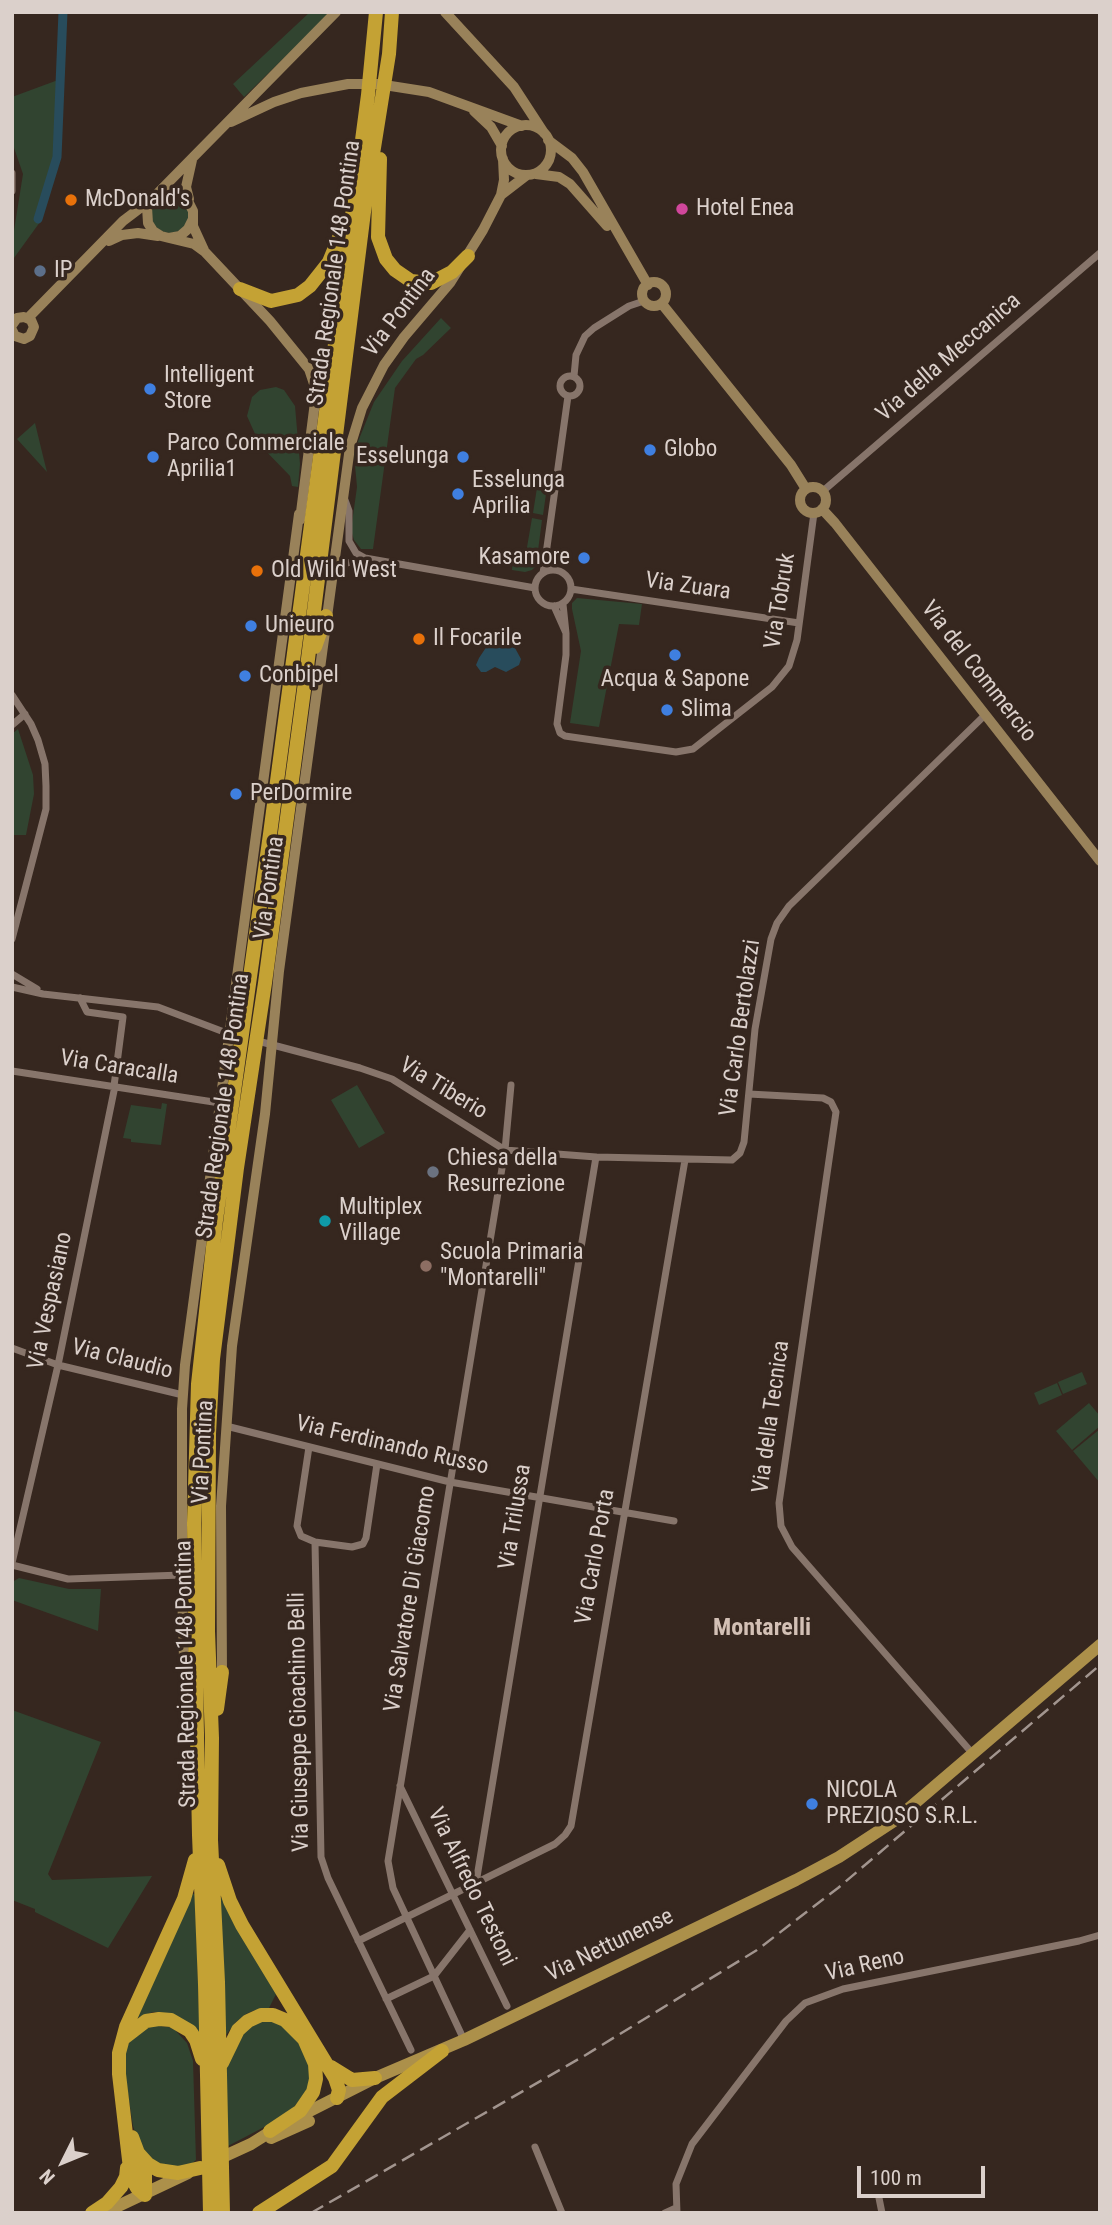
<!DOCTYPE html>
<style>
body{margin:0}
#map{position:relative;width:1112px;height:2225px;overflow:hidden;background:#36271f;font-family:"Roboto Condensed",sans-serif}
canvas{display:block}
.frame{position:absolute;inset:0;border:14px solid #dbd0cb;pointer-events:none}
.north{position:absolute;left:28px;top:2127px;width:70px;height:70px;-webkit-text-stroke:5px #36271f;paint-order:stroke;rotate:227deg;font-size:19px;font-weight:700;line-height:28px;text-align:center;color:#dbd0cb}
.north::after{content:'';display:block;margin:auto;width:24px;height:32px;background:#dbd0cb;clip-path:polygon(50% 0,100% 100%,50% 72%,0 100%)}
.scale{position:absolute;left:857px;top:2166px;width:128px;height:32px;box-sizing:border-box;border:4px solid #dbd0cb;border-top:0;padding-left:9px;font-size:21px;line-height:24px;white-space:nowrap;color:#dbd0cb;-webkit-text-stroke:5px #36271f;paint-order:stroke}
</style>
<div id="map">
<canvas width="1112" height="2225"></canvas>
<div class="frame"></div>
<div class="north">N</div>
<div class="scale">100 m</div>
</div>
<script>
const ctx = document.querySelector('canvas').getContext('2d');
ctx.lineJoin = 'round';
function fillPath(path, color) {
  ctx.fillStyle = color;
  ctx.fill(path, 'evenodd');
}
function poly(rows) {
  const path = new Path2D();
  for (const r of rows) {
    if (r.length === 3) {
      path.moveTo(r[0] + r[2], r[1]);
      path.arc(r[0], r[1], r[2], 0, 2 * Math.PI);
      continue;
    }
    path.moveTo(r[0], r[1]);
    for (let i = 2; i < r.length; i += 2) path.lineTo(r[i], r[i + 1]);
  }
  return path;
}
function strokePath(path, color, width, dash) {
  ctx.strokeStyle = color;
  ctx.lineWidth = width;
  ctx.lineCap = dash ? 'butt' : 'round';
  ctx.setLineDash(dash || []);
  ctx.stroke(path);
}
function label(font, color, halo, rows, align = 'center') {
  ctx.font = font + ' "Roboto Condensed",sans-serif';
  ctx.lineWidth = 7;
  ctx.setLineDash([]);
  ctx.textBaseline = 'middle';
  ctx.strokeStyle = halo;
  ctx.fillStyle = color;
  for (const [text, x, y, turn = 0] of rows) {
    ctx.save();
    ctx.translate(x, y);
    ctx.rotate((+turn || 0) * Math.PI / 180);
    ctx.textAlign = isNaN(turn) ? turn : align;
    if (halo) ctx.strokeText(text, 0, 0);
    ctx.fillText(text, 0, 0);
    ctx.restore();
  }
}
fillPath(poly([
 [310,12,331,12,244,97,233,84],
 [58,80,55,157,35,218,40,222,14,258,12,243,23,174,12,142,12,97],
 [170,214,19],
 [441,318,451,328,423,355,416,359,395,388,373,549,361,549,354,540,351,530,357,487,354,454,357,444,374,402,402,361],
 [276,387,284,390,295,406,300,464,298,487,292,486,290,476,260,445,247,416,252,397,260,390],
 [35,423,43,456,47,472,17,439],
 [539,475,544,476,547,487,543,515,533,513],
 [532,518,542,520,536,566,532,570,525,572,512,570,514,552,526,553],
 [577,598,642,604,639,625,619,624,599,727,570,723,581,651,572,609,572,603],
 [18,729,33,775,34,794,26,835,12,835,12,734],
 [357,1085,385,1133,359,1148,331,1100],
 [162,1103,167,1104,161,1145,131,1142,131,1139,123,1138,131,1105,161,1109],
 [1082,1372,1087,1384,1063,1394,1058,1382],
 [1057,1383,1062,1395,1039,1405,1034,1393],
 [1089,1403,1100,1416,1100,1426,1072,1450,1056,1431],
 [1100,1429,1099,1459,1100,1483,1073,1451],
 [19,1578,69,1589,101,1589,98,1631,12,1600,14,1581],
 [12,1710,101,1742,48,1874,52,1880,152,1876,108,1948,35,1912,35,1909,12,1900],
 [218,1892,276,1994,268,2010,255,2010,246,2014,236,2022,225,2036],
 [192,1894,195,1894,200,2041,167,2013,153,2012,135,2019],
 [261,2019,284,2025,304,2049,310,2072,308,2088,289,2114,228,2146,226,2068,235,2039],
 [147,2025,169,2027,175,2030,187,2043,193,2061,196,2160,190,2165,179,2169,156,2162,147,2154,139,2143,133,2126,124,2069,126,2044]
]), '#314430');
fillPath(poly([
 [496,642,515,648,521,659,519,665,506,672,495,667,486,672,481,672,476,665,479,658,487,646]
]), '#284c5c');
strokePath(poly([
 [38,219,57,157,63,12]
]), '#284c5c', 9);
strokePath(poly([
 [12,173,12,191],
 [570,386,10],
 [574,376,576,355,585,336,594,328,629,306,644,301],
 [823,491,1100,253],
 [546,554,568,396],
 [365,558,535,588],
 [553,588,18],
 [543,573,546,554,556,570],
 [333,574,344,564,365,558,356,553,349,541,349,511,345,500],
 [571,589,799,623],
 [554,606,566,633,563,604],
 [566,633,566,655,557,724,560,733,565,736,676,752,693,749,772,687,789,666,797,640,814,513],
 [12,695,31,724,38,740,45,764,46,786,46,809,12,939],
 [12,725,25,714],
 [12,974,37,989],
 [12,987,43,994,158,1007,232,1035],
 [80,998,87,1012,123,1017,114,1086],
 [254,1040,360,1068,392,1079,505,1150,596,1157,732,1160,740,1153,744,1142,755,1029,771,939,777,923,789,906,985,715],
 [12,1071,220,1103],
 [749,1094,823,1098,831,1102,836,1112,779,1503,781,1526,792,1547,973,1754],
 [12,1348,58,1365,183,1395],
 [226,1426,450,1482,674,1521],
 [309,1447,297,1526,301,1536,315,1542,352,1547,363,1544,366,1538,377,1464],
 [315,1542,321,1857,328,1878,411,2050],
 [12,1563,58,1365,115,1086],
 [12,1565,68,1579,182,1575],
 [400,1786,507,2006],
 [476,1883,596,1157],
 [358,1941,555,1844,565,1835,571,1826,685,1160],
 [386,1999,434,1976,470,1930],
 [464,2040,393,1888,388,1861,505,1150,511,1085],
 [535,2147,562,2213],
 [879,2198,882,2213],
 [665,2213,676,2208],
 [677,2213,676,2184,692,2144,786,2021,805,2003,843,1989,1079,1941,1100,1935]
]), '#87756b', 7);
strokePath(poly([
 [445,12,514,87,544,133],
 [474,111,491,127,502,146],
 [231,122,274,102,301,93,348,84,378,84,429,92,522,126],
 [526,150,25],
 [548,140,572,158,583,172,648,285],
 [536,174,559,177,570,184,607,226],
 [501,195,527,175],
 [189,199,186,187,192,160],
 [193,219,188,229,180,236,169,238,161,236,153,231,148,223,147,207,152,199,160,193,175,191,186,197,193,211,193,226,204,250],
 [169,238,194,244,205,252,270,321,309,369,315,387,315,402,300,520],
 [109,241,122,235,138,233,158,236],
 [654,294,12],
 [662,304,791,465,806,489],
 [28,318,123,221,152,199,336,12],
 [12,325,17,318,24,317,31,320,34,327,30,336,24,339,15,336,12,330],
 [813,500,13],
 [822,509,835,523,1100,861],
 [222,1672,221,1506,232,1346,265,1114,279,971,350,447,362,408,384,365,404,337,450,283,483,230,501,195,504,180,503,159],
 [189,1702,184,1658,182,1589,182,1409,185,1365,299,514]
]), '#99825a', 10);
strokePath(poly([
 [294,2119,375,2078,464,2040,796,1880,839,1857,894,1821,1100,1645],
 [271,2138,309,2121],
 [214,2161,251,2144,278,2127],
 [95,2212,116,2207,188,2173]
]), '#ac904a', 12);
strokePath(poly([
 [380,159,378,237,386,259,395,270,411,281,431,283,452,272,468,256],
 [240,289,271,301,298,295,310,286,329,262,343,228],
 [315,647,326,616],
 [217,1709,222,1672],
 [218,1865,230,1901,242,1925,335,2078,339,2090,337,2098],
 [124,2038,146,2021,159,2019,171,2020,190,2031,196,2040,202,2059],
 [222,2063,238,2030,248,2021,261,2015,273,2015,285,2020,304,2039,315,2064,316,2079,313,2092,300,2111,270,2131],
 [331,2067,352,2080,375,2078],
 [132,2137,138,2153,148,2164,158,2170,178,2173,200,2168],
 [137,2155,145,2175,145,2195],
 [145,2195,137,2188,131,2177,119,2074,119,2053,126,2027,184,1899,195,1860],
 [92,2213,107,2203,121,2187,126,2177,127,2168],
 [210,2213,205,1984,199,1835,195,1632,194,1523,198,1384,216,1220,270,834,368,95,376,12],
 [223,2213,218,1982,211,1840,212,1738,208,1631,209,1434,213,1359,237,1168,265,983,306,675,365,204,389,54,392,12],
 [259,2213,332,2166,382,2097,442,2051]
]), '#c4a234', 14);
strokePath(poly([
 [311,2213,584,2056,757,1950,838,1888,1100,1665]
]), '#a2958f', 2.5, [14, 7]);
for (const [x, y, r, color] of [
 [71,200,7,"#e8710a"],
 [682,209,7,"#d1479c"],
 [40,271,7,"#5c6f8a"],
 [150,389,7,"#3f7fe0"],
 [650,450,7,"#3f7fe0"],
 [153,457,7,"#3f7fe0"],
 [463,457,7,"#3f7fe0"],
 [458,494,7,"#3f7fe0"],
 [584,558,7,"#3f7fe0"],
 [257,571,7,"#e8710a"],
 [251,626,7,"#3f7fe0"],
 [419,639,7,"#e8710a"],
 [675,655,7,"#3f7fe0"],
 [245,676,7,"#3f7fe0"],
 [667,710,7,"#3f7fe0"],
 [236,794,7,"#3f7fe0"],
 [433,1172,7,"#6b7280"],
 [325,1221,7,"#0f9aa8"],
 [426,1266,7,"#8d6e63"],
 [812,1804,7,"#3f7fe0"]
]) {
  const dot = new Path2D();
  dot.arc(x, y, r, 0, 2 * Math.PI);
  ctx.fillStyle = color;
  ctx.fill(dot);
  strokePath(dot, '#36271f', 2.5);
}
label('23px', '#dbd0cb', '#36271f', [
 ["McDonald's",85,200],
 ["Hotel Enea",696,209],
 ["IP",54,271],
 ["Intelligent",164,376],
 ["Store",164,402],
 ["Parco Commerciale",167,444],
 ["Aprilia1",167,470],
 ["Globo",664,450],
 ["Esselunga",449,457,"right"],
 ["Esselunga",472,481],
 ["Aprilia",472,507],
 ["Kasamore",570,558,"right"],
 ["Old Wild West",271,571],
 ["Unieuro",265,626],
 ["Il Focarile",433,639],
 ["Conbipel",259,676],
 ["Acqua & Sapone",675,680,"center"],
 ["Slima",681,710],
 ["PerDormire",250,794],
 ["Chiesa della",447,1159],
 ["Resurrezione",447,1185],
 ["Multiplex",339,1208],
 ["Village",339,1234],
 ["Scuola Primaria",440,1253],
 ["\"Montarelli\"",440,1279],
 ["NICOLA",826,1791],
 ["PREZIOSO S.R.L.",826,1817]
], 'left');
label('23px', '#dbd0cb', '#36271f', [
 ["Strada Regionale 148 Pontina",335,273,-82],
 ["Via Pontina",400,313,-53],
 ["Via della Meccanica",949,358,-41],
 ["Via Zuara",688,587,8],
 ["Via Tobruk",781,601,-81],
 ["Via del Commercio",978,672,52],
 ["Via Pontina",270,888,-82],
 ["Via Carlo Bertolazzi",741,1028,-82],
 ["Via Caracalla",119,1068,9],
 ["Via Tiberio",443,1089,31],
 ["Strada Regionale 148 Pontina",224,1106,-82],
 ["Via Vespasiano",51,1301,-78],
 ["Via Claudio",122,1360,14],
 ["Via della Tecnica",772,1417,-82],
 ["Via Ferdinando Russo",392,1446,13],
 ["Via Pontina",204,1452,-87],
 ["Via Trilussa",516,1517,-81],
 ["Via Carlo Porta",596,1557,-80],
 ["Via Salvatore Di Giacomo",411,1599,-81],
 ["Strada Regionale 148 Pontina",187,1674,-91],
 ["Via Giuseppe Gioachino Belli",300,1722,-91],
 ["Via Alfredo Testoni",471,1887,64],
 ["Via Nettunense",610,1946,-26],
 ["Via Reno",865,1966,-13]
]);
label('bold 24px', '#d3c0b5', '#36271f', [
 ["Montarelli",762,1629]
]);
</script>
